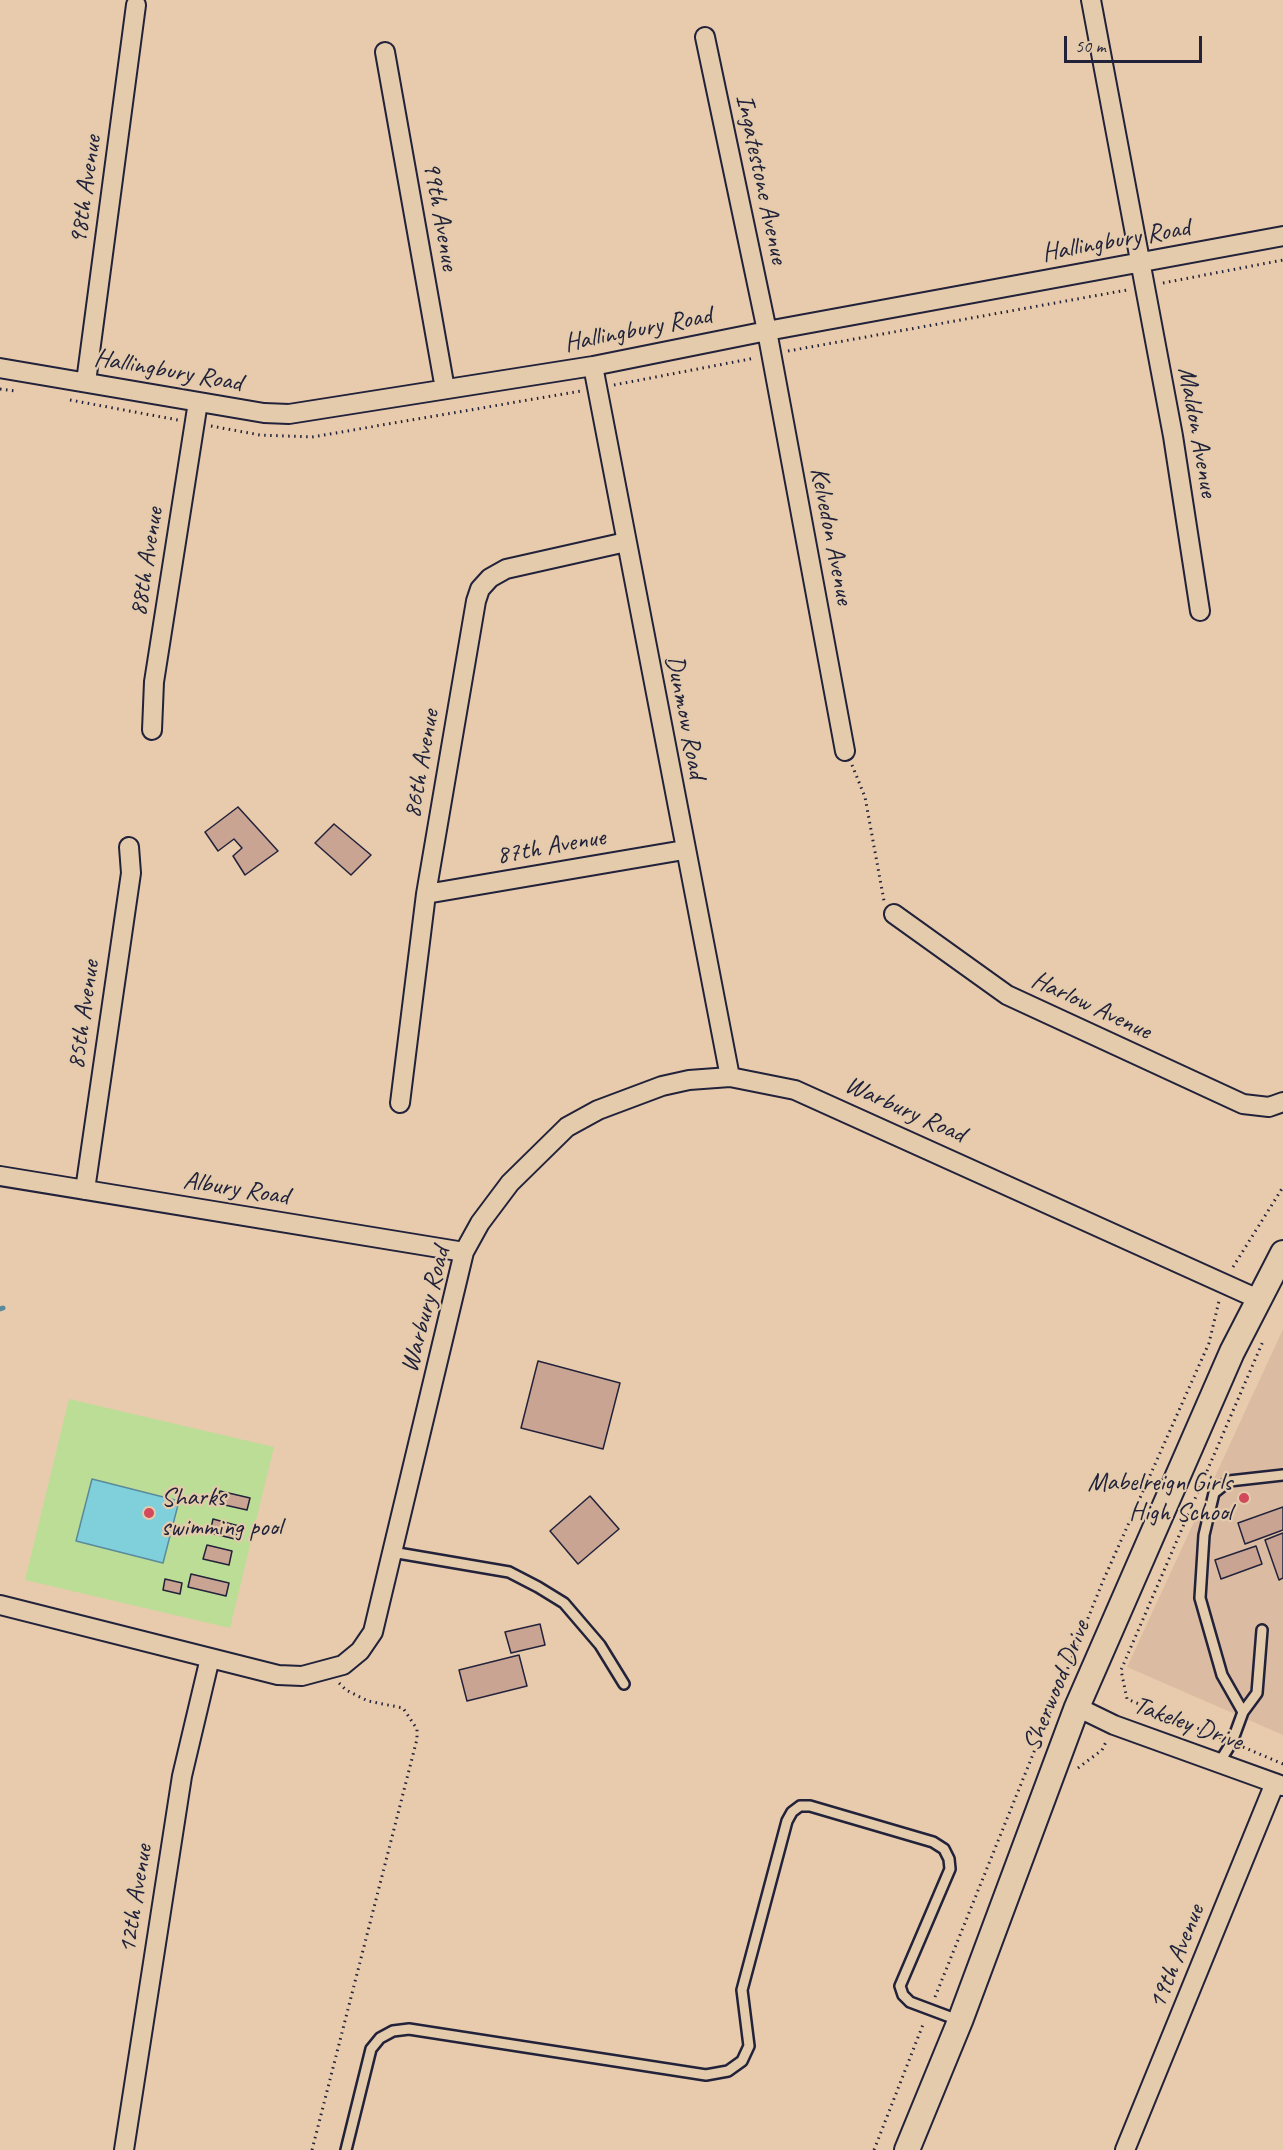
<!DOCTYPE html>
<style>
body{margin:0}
#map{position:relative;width:1283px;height:2150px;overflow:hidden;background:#e8cbac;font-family:Caveat,sans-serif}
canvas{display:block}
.scale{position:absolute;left:1064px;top:36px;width:138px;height:27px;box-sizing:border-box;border:3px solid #22223b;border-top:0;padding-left:8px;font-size:18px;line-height:21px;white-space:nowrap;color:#22223b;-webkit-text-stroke:4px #e4cbac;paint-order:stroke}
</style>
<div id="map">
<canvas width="1283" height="2150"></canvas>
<div class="scale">50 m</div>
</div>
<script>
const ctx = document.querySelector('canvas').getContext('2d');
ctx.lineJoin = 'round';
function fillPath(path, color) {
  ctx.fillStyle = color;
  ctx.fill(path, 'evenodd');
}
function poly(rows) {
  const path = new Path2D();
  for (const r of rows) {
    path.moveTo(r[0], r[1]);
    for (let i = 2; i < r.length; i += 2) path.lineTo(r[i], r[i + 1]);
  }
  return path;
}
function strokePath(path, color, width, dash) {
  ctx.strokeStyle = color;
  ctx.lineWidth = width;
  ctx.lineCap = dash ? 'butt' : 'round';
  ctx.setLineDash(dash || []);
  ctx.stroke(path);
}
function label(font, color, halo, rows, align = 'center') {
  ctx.font = font + ' Caveat,sans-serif';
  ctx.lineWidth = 4.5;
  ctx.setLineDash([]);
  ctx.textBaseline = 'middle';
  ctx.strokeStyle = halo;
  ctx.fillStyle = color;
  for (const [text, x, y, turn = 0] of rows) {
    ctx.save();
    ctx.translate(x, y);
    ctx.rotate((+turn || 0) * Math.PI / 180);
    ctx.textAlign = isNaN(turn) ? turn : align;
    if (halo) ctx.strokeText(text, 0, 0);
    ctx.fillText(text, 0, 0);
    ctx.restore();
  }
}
fillPath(poly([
 [1283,1329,1283,1735,1127,1667]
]), '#dbbca2');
fillPath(poly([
 [69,1399,274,1447,230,1628,25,1580]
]), '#bcdd96');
const water = poly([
 [92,1479,179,1501,163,1563,76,1541,92,1479]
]);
fillPath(water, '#80d0dc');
strokePath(water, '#5a8a9c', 1.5);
strokePath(poly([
 [0,1309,3,1308]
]), '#5a8a9c', 5);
const building = poly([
 [238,807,278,851,245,875,233,856,242,848,234,839,218,851,205,832,238,807],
 [334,824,371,855,351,875,315,843,334,824],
 [538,1361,620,1383,603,1449,521,1428,538,1361],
 [220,1491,250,1498,247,1510,216,1503,220,1491],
 [590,1496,619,1529,578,1564,550,1531,590,1496],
 [1283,1507,1283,1530,1245,1544,1238,1523,1283,1507],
 [213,1519,239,1526,235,1539,210,1533,213,1519],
 [1283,1533,1283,1578,1279,1580,1265,1540,1283,1533],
 [207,1545,232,1551,229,1565,203,1559,207,1545],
 [1256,1546,1262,1564,1221,1579,1215,1560,1256,1546],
 [191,1574,229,1583,226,1596,188,1587,191,1574],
 [165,1579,182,1583,180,1594,163,1590,165,1579],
 [540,1624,545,1645,511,1653,505,1632,540,1624],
 [519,1655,527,1686,467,1701,459,1670,519,1655]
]);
fillPath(building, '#caa492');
strokePath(building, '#22223b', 1.5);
const service = poly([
 [392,1552,509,1572,538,1587,564,1603,600,1645,624,1684],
 [1243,1712,1222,1675,1200,1598,1204,1535,1214,1493,1229,1481,1283,1475],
 [1219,1763,1232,1742,1243,1712,1257,1693,1262,1630],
 [346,2150,371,2049,380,2038,393,2031,409,2029,706,2075,728,2071,742,2061,749,2046,742,1990,787,1821,792,1812,800,1806,810,1806,933,1842,944,1849,949,1859,950,1869,900,1986,903,1995,910,2002,958,2020]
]);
const minor = poly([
 [1091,0,1173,436,1200,611],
 [705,37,767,331,845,751],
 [385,52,445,389],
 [593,366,730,1077],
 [0,368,264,413,289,414,593,366,767,331,1283,236],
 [86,382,136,5],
 [152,730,154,682,198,402],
 [426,894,684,850],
 [894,914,1007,995,1243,1104,1269,1107,1283,1102],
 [400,1103,426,894,476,601,480,589,490,578,506,569,626,542],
 [0,1176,464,1252],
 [85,1190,131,873,129,847],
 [0,1605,278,1675,302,1676,343,1665,360,1651,373,1632,464,1252,480,1223,510,1183,567,1127,598,1110,662,1086,689,1080,730,1077,795,1090,1258,1299],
 [1077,1707,1114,1725,1283,1786],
 [124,2150,182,1776,210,1658],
 [1125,2150,1275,1783]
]);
const tertiary = poly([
 [907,2150,960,2021,1077,1707,1232,1352,1283,1253]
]);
strokePath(service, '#22223b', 14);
strokePath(minor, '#22223b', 22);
strokePath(tertiary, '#22223b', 28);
strokePath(poly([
 [1163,283,1283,260],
 [788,351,1127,290],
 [614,385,755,358],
 [0,389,16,391],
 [70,400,178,420],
 [211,426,260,435,312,437,581,391],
 [852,765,865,797,884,901],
 [1233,1267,1283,1187],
 [1221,1738,1127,1699,1121,1670,1264,1339],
 [1243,1747,1283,1764],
 [1078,1768,1102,1750,1107,1740],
 [935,1997,1103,1581,1209,1343,1219,1301],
 [312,2150,417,1739,417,1729,403,1708,368,1701,346,1690,339,1683],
 [874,2150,924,2022]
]), '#22223b', 3, [1.5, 4.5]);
strokePath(service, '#e4cbac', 9);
strokePath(minor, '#e4cbac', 18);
strokePath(tertiary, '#e4cbac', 24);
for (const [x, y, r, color] of [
 [1244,1498,6,"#d1495b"],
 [149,1513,6,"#d1495b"]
]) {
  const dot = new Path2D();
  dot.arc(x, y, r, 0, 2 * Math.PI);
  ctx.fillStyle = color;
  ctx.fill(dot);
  strokePath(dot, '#e4cbac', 2);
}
label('26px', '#22223b', '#e4cbac', [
 ["Ingatestone Avenue",761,179,78],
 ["98th Avenue",86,190,-82],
 ["99th Avenue",440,216,80],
 ["Hallingbury Road",1116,241,-10],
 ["Hallingbury Road",638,330,-11],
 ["Hallingbury Road",168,371,10],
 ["Maldon Avenue",1197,432,80],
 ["Kelvedon Avenue",831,536,79],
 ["88th Avenue",147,562,-81],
 ["Dunmow Road",685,717,79],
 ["86th Avenue",422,764,-80],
 ["87th Avenue",551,847,-10],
 ["Harlow Avenue",1091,1006,25],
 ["85th Avenue",84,1015,-82],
 ["Warbury Road",905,1110,24],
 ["Albury Road",236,1189,9],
 ["Warbury Road",426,1310,-75],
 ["Sherwood Drive",1057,1686,-68],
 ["Takeley Drive",1188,1724,20],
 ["12th Avenue",136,1899,-81],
 ["19th Avenue",1177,1957,-68]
]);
label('26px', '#22223b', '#e4cbac', [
 ["Mabelreign Girls",1232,1483],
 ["High School",1232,1513],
 ["Sharks",161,1498,"left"],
 ["swimming pool",161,1528,"left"]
], 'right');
</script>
